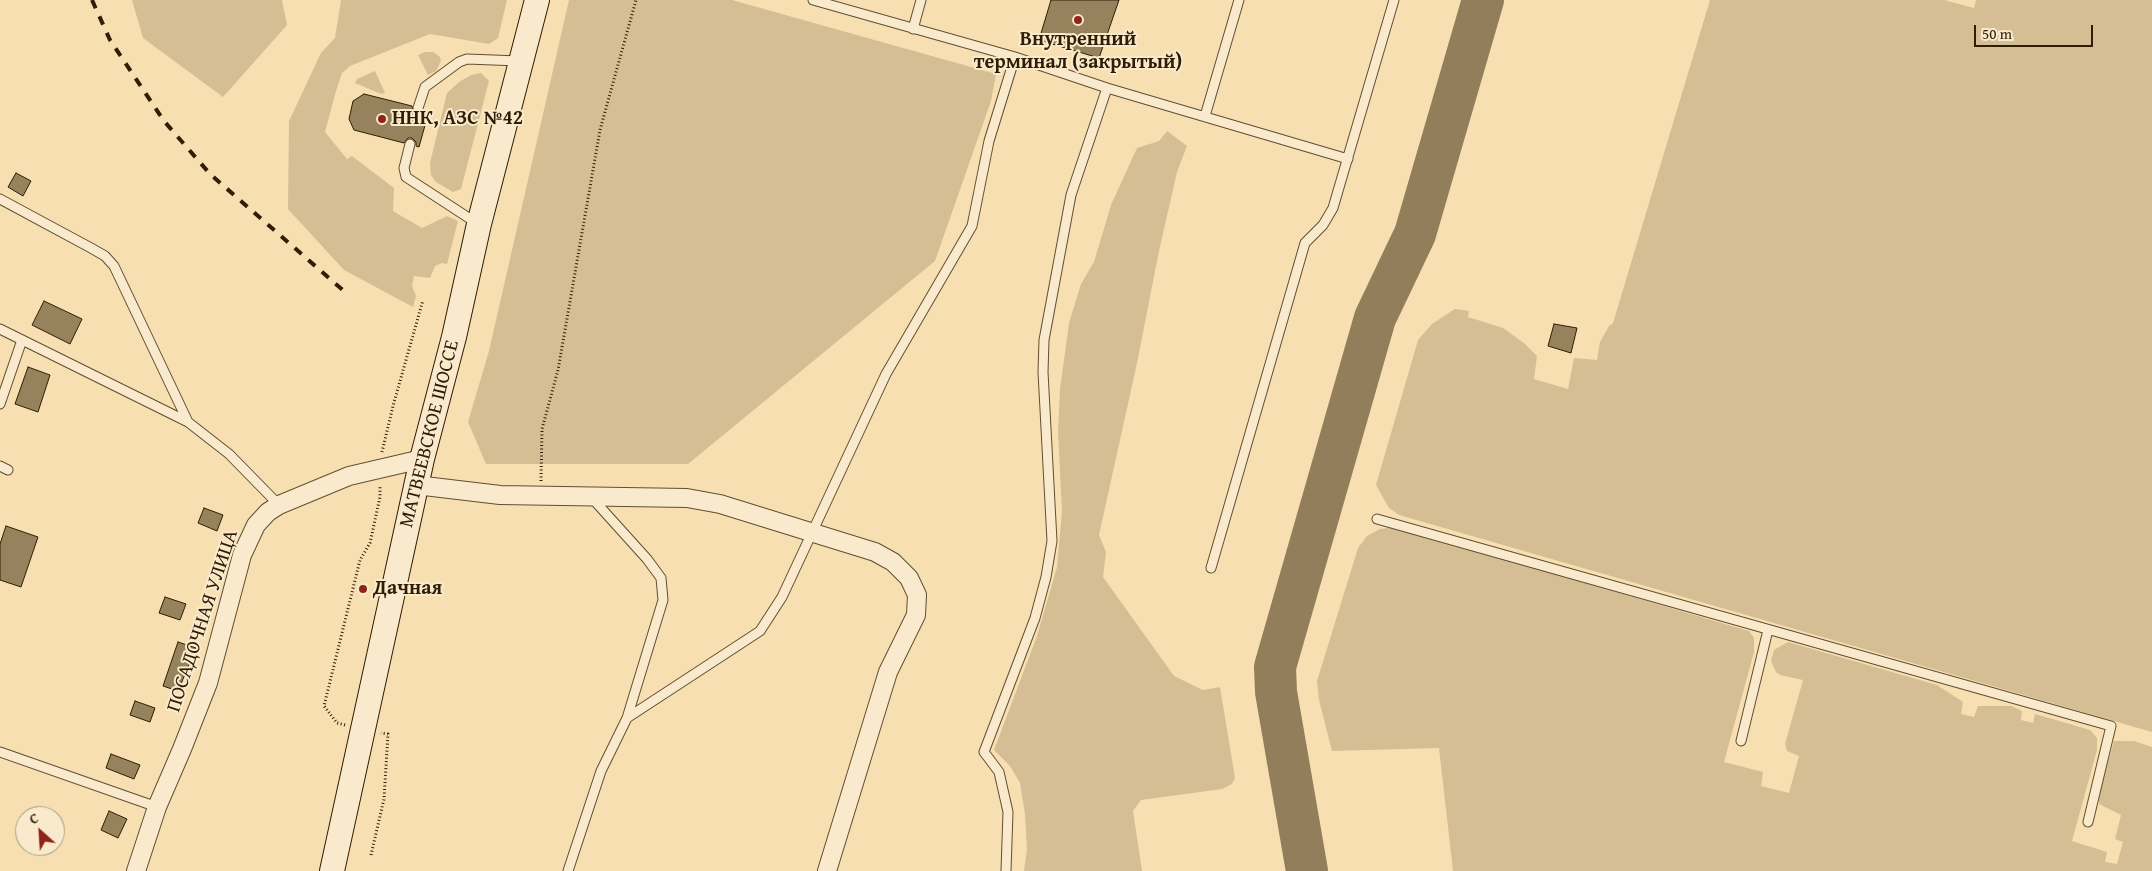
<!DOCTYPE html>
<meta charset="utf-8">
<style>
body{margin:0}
#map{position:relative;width:2152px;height:871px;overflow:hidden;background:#f7dfb2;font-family:"Gentium Book Plus",serif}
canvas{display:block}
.north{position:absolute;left:15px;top:806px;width:50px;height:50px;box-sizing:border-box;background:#faeacd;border:1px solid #a9987d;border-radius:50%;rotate:334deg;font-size:14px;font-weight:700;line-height:20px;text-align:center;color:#2f1d04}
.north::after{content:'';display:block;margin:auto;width:18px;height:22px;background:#8f2418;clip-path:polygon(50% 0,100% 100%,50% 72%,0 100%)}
.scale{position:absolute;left:1974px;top:25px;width:119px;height:22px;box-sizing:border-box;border:2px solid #2f1d04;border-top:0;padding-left:6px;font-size:15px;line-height:18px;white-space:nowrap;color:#2f1d04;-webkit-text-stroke:4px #faeacd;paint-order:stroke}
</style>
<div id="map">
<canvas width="2152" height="871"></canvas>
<div class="north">С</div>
<div class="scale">50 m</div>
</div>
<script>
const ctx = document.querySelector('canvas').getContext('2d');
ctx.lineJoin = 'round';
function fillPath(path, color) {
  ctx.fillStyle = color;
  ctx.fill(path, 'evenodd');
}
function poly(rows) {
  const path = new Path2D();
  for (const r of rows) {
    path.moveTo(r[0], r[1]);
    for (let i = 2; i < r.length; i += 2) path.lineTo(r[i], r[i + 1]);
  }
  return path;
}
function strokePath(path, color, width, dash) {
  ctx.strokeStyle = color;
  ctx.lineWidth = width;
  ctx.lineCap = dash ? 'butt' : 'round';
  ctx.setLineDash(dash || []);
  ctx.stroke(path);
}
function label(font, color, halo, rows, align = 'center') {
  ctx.font = font + ' "Gentium Book Plus",serif';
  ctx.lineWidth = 4;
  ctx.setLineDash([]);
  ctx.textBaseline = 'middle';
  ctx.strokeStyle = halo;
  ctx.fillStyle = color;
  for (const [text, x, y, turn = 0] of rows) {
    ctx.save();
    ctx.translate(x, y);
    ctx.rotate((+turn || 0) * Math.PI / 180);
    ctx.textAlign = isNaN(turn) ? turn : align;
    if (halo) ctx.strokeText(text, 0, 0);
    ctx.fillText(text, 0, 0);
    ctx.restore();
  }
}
fillPath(poly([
 [132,0,282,0,287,25,223,97,143,38],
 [341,0,507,0,498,38,489,44,430,34,350,66,342,73,336,91,325,132,347,159,352,156,394,188,393,211,422,228,447,216,458,221,447,264,442,263,435,266,430,278,414,276,412,286,416,296,413,307,344,270,288,209,289,121,321,53,335,38],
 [569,0,732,0,996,74,991,101,935,261,688,464,486,464,468,422,489,351],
 [1710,0,1944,0,1974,8,1976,0,2152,0,2152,732,1399,515,1389,508,1385,501,1376,485,1418,340,1432,324,1455,309,1469,311,1468,317,1503,328,1524,343,1537,356,1534,379,1568,389,1574,358,1597,360,1600,342,1609,326,1613,323],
 [425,52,433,52,440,57,441,61,436,71,428,75,418,55],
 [375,71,385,93,381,94,355,83,357,79],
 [481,73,489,81,461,189,453,192,436,182,431,175,430,163,447,93,459,82,471,75],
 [1167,131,1187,146,1177,172,1159,251,1137,363,1099,535,1106,552,1103,577,1174,676,1203,690,1220,687,1235,778,1232,784,1222,789,1141,800,1133,811,1142,871,1024,871,1027,849,1025,814,1020,783,1010,766,994,750,1037,636,1057,567,1062,511,1058,432,1060,389,1069,323,1081,284,1094,262,1111,205,1137,148,1159,141],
 [1394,527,1749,631,1754,638,1754,652,1724,762,1763,772,1761,786,1789,793,1799,756,1787,751,1785,744,1803,680,1780,675,1776,672,1771,661,1774,650,1788,642,1937,685,1963,702,1961,714,1974,717,1978,706,2011,706,2022,711,2021,720,2033,723,2035,714,2090,730,2097,738,2097,750,2072,841,2107,852,2105,862,2117,864,2123,842,2115,839,2121,815,2099,804,2099,795,2114,741,2134,741,2152,747,2152,871,1453,871,1439,748,1332,751,1319,700,1317,681,1358,548,1367,536,1380,529]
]), '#d5be94');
strokePath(poly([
 [1307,871,1276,692,1275,667,1375,318,1415,234,1483,0]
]), '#937e5b', 42);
const building = poly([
 [1051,0,1119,0,1099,58,1039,40,1051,0],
 [364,94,412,106,413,112,416,114,424,110,429,111,419,147,416,146,416,142,412,138,408,138,404,143,354,130,349,119,353,101,364,94],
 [16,173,31,181,23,196,8,187,16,173],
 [44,301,82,319,70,344,32,325,44,301],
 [1554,324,1577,328,1571,353,1548,346,1554,324],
 [28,367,50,375,38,412,15,404,28,367],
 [204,508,223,515,217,531,198,523,204,508],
 [6,526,38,537,21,587,0,580,0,544,6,526],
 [165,597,186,604,180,620,159,613,165,597],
 [178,642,196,648,178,691,163,686,178,642],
 [135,701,155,708,150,722,130,715,135,701],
 [111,754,140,765,134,779,106,768,111,754],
 [109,811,127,819,118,838,101,830,109,811]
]);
fillPath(building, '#97825e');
strokePath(building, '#2f1d04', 1);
const lane = poly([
 [813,0,1015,57,1107,88,1348,159],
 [913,29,921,0],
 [418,108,425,87,459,62,467,59,519,61],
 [1205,116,1239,0],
 [410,144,404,168,406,177,478,224],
 [0,199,91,248,105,256,114,266,188,422],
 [0,329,188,422,229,454,279,505],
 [0,404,22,340],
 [0,466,8,470],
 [592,498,647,559,661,578,663,600,627,718],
 [1377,519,2111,726,2088,822],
 [1211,568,1305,243,1323,225,1333,208,1394,0],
 [1741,741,1768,630],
 [0,752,157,807],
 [568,871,601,771,627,718,760,631,782,597,886,374,972,226,989,141,1015,57],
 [1006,871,1008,812,999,772,984,752,1035,618,1046,577,1052,541,1043,372,1044,340,1071,195,1107,88]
]);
const street = poly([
 [416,485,500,495,687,498,720,504,875,552,893,562,909,578,917,595,916,615,888,672,827,871],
 [136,871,157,807,182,749,208,683,242,555,256,525,268,512,279,505,349,476,422,459]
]);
const secondary = poly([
 [332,871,422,459,454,337,479,224,537,0]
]);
strokePath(lane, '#614e30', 11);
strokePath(street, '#614e30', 20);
strokePath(secondary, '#2f1d04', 26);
strokePath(poly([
 [382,452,393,406,423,300],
 [541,481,542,429,558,370,600,130,636,0],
 [345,725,337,723,324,706,360,560,370,543,380,497,380,486],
 [371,855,384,799,388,734,381,733]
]), '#2f1d04', 3, [1, 2.5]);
strokePath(lane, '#faeacd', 9);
strokePath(street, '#faeacd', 18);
strokePath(secondary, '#faeacd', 24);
strokePath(poly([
 [92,0,110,40,164,121,210,174,345,292]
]), '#2f1d04', 4, [9, 9]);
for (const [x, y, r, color] of [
 [1078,20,5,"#8f2418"],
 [382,119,5,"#8f2418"],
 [363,589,5,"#8f2418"]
]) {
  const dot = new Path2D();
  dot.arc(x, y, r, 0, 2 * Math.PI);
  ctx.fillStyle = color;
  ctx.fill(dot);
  strokePath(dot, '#faeacd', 2);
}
label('bold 20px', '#2f1d04', '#faeacd', [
 ["Внутренний",1078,40,"center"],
 ["терминал (закрытый)",1078,63,"center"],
 ["ННК, АЗС №42",392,119],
 ["Дачная",373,589]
], 'left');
label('20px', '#2f1d04', '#faeacd', [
 ["МАТВЕЕВСКОЕ ШОССЕ",430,434,-76],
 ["ПОСАДОЧНАЯ УЛИЦА",203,621,-72]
]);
</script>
